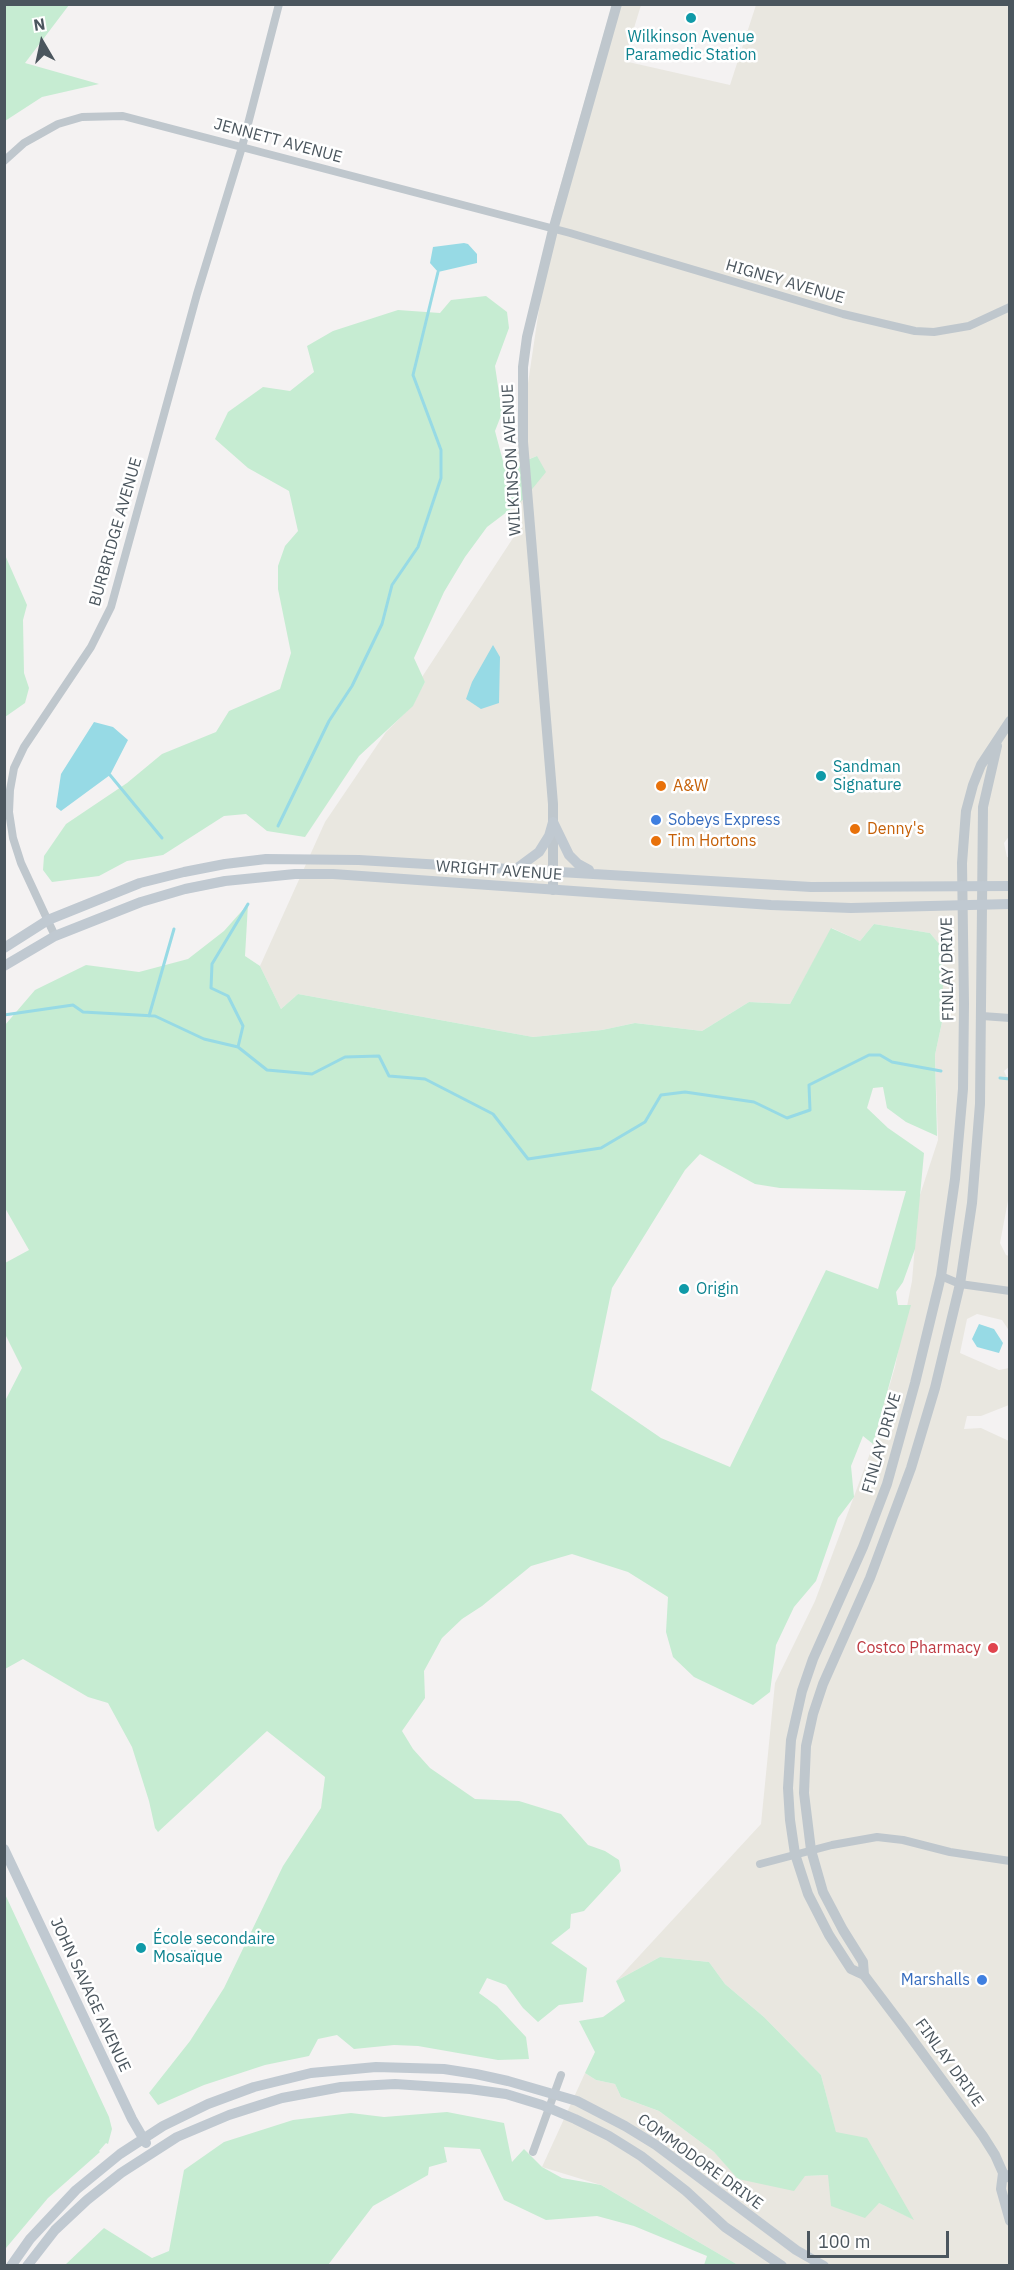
<!DOCTYPE html>
<meta charset="utf-8">
<style>
body{margin:0}
#map{position:relative;width:1014px;height:2270px;overflow:hidden;background:#f4f2f2;font-family:"IBM Plex Sans",sans-serif}
canvas{display:block}
.frame{position:absolute;inset:0;border:6px solid #4b565e;pointer-events:none}
.north{position:absolute;left:12px;top:12px;width:60px;height:60px;-webkit-text-stroke:4px #fff;paint-order:stroke;rotate:351deg;font-size:16px;font-weight:700;line-height:24px;text-align:center;color:#4b565e}
.north::after{content:'';display:block;margin:auto;width:21px;height:27px;background:#4b565e;clip-path:polygon(50% 0,100% 100%,50% 72%,0 100%)}
.scale{position:absolute;left:807px;top:2231px;width:142px;height:27px;box-sizing:border-box;border:3px solid #4b565e;border-top:0;padding-left:8px;font-size:18px;line-height:21px;white-space:nowrap;color:#4b565e;-webkit-text-stroke:4px #fff;paint-order:stroke}
</style>
<div id="map">
<canvas width="1014" height="2270"></canvas>
<div class="frame"></div>
<div class="north">N</div>
<div class="scale">100 m</div>
</div>
<script>
const ctx = document.querySelector('canvas').getContext('2d');
ctx.lineJoin = 'round';
function fillPath(path, color) {
  ctx.fillStyle = color;
  ctx.fill(path, 'evenodd');
}
function poly(rows) {
  const path = new Path2D();
  for (const r of rows) {
    path.moveTo(r[0], r[1]);
    for (let i = 2; i < r.length; i += 2) path.lineTo(r[i], r[i + 1]);
  }
  return path;
}
function strokePath(path, color, width, dash) {
  ctx.strokeStyle = color;
  ctx.lineWidth = width;
  ctx.lineCap = dash ? 'butt' : 'round';
  ctx.setLineDash(dash || []);
  ctx.stroke(path);
}
function label(font, color, halo, rows, align = 'center') {
  ctx.font = font + ' "IBM Plex Sans",sans-serif';
  ctx.lineWidth = 5;
  ctx.setLineDash([]);
  ctx.textBaseline = 'middle';
  ctx.strokeStyle = halo;
  ctx.fillStyle = color;
  for (const [text, x, y, turn = 0] of rows) {
    ctx.save();
    ctx.translate(x, y);
    ctx.rotate((+turn || 0) * Math.PI / 180);
    ctx.textAlign = isNaN(turn) ? turn : align;
    if (halo) ctx.strokeText(text, 0, 0);
    ctx.fillText(text, 0, 0);
    ctx.restore();
  }
}
fillPath(poly([
 [612,5,641,5,624,61,730,85,756,5,1009,5,1010,835,1004,843,1007,857,1010,858,1010,1066,1004,1071,1009,1082,1010,1190,1000,1243,1006,1255,1009,1256,1010,1332,1002,1320,977,1314,967,1319,960,1353,999,1370,1009,1368,1009,1405,981,1416,967,1416,964,1429,981,1428,1009,1441,1009,2265,738,2265,601,2185,542,2167,585,2073,596,2080,615,2084,621,2097,659,2111,714,2152,739,2179,828,2175,879,2203,913,2219,836,2133,821,2075,764,2017,725,1984,709,1962,660,1957,616,1981,761,1824,775,1683,815,1601,869,1456,895,1367,912,1281,919,1198,938,1140,935,1055,942,1022,940,945,930,933,874,924,860,941,832,928,790,1004,749,1002,702,1031,635,1023,602,1030,533,1037,298,994,281,1009,260,966,325,822,386,732,413,705,425,682,422,677,515,535,510,510,524,499,537,456,516,464,554,208]
]), '#e9e7e0');
fillPath(poly([
 [5,4,69,5,25,63,99,84,42,97,5,121],
 [486,296,507,312,509,328,495,366,502,413,495,431,505,469,537,456,546,472,524,499,487,527,465,557,444,592,414,658,425,682,413,706,359,756,305,837,267,831,246,814,224,816,163,855,127,861,99,876,52,882,43,870,44,856,66,824,127,783,162,754,216,732,229,711,280,689,291,653,278,589,278,566,285,546,298,531,289,491,248,468,215,439,228,412,263,387,290,391,314,372,307,346,333,331,398,310,440,313,451,300],
 [5,555,27,605,23,620,24,673,29,688,25,703,5,717],
 [248,904,245,956,260,966,281,1009,298,994,533,1037,602,1030,635,1023,702,1031,749,1002,790,1004,831,928,860,941,874,924,930,933,940,945,943,978,942,1022,935,1055,937,1136,906,1122,887,1108,883,1087,873,1088,867,1108,888,1128,924,1153,915,1249,903,1282,896,1292,898,1305,911,1305,873,1444,863,1436,851,1466,854,1497,838,1518,816,1581,794,1607,776,1645,770,1692,753,1705,694,1677,673,1657,666,1632,668,1597,628,1572,572,1554,531,1566,482,1606,462,1619,442,1638,424,1671,425,1698,402,1731,413,1749,430,1768,475,1799,519,1801,561,1814,588,1845,605,1851,619,1860,621,1871,584,1911,571,1914,570,1928,551,1943,587,1968,583,2002,559,2005,538,2022,523,2008,506,1985,487,1978,479,1993,497,2006,526,2037,529,2059,498,2060,418,2046,394,2045,354,2049,337,2035,318,2039,309,2056,265,2065,204,2085,158,2105,149,2093,190,2041,224,1988,283,1866,321,1808,325,1777,267,1731,158,1832,155,1828,149,1801,132,1747,108,1703,88,1697,23,1659,5,1669,5,1401,22,1368,5,1334,5,1263,29,1250,5,1208,5,1025,35,990,86,965,139,972,188,959,224,931],
 [700,1154,755,1184,780,1188,906,1191,878,1289,826,1270,730,1467,661,1438,591,1390,612,1288,685,1170],
 [4,1892,109,2117,112,2129,108,2144,106,2143,99,2151,100,2152,48,2198,6,2248],
 [660,1957,709,1962,725,1984,764,2017,821,2075,836,2132,867,2138,914,2220,879,2203,865,2218,831,2206,828,2175,805,2176,794,2191,738,2179,714,2152,659,2111,621,2097,615,2084,596,2080,585,2073,595,2052,579,2021,603,2017,625,2001,616,1981],
 [447,2112,504,2123,512,2162,524,2149,542,2167,562,2178,601,2185,738,2265,704,2265,707,2256,634,2226,597,2216,546,2220,504,2200,480,2149,444,2147,447,2162,429,2167,428,2175,373,2206,328,2265,65,2265,104,2228,152,2258,169,2251,184,2170,224,2142,293,2120,351,2113,384,2117]
]), '#c6ecd2');
fillPath(poly([
 [464,243,468,244,477,254,477,263,438,272,430,263,433,247],
 [493,645,500,657,499,703,481,709,466,699,472,682],
 [94,722,113,727,128,740,110,775,61,811,56,807,61,774],
 [979,1324,994,1329,1003,1343,999,1353,977,1347,972,1339]
]), '#97dae5');
strokePath(poly([
 [110,775,162,838],
 [278,826,329,721,352,686,382,624,392,585,418,547,441,478,441,450,413,375,438,272],
 [4,1015,73,1005,83,1012,155,1016,204,1039,238,1047,267,1070,312,1074,345,1057,379,1056,389,1076,425,1079,493,1114,528,1159,601,1148,645,1122,661,1095,685,1092,754,1102,787,1118,810,1110,809,1085,869,1055,880,1055,892,1062,941,1071],
 [149,1016,174,929],
 [238,1047,243,1026,228,996,211,988,212,964,248,904],
 [1000,1078,1010,1079]
]), '#97dae5', 3);
strokePath(poly([
 [4,161,24,143,58,124,82,117,123,116,570,233,843,314,915,331,934,332,969,326,1010,307],
 [55,936,21,863,13,838,9,812,10,790,14,768,24,747,91,647,111,607,197,294,242,147,279,4],
 [982,1016,1010,1018],
 [941,1276,960,1284,1010,1291],
 [760,1864,832,1845,877,1837,903,1840,950,1852,1010,1861],
 [533,2152,561,2075]
]), '#bfc7cd', 8);
strokePath(poly([
 [1010,721,981,765,973,785,966,811,962,863,964,1004,963,1089,955,1179,941,1276,915,1383,887,1484,863,1547,813,1659,802,1691,791,1740,788,1788,790,1820,795,1854,808,1894,829,1935,851,1969,864,1975,904,2028,983,2136,995,2155,1003,2173,1010,2178],
 [553,890,553,804,523,442,523,367,527,337,553,230,617,4],
 [864,1975,863,1962,843,1930,823,1892,811,1850,804,1793,806,1746,813,1714,823,1684,870,1578,911,1468,935,1388,960,1284,972,1203,980,1104,983,807,997,746],
 [1003,2173,1001,2189,1010,2221]
]), '#bfc7cd', 10);
strokePath(poly([
 [553,822,569,855,578,864,589,870],
 [516,869,539,852,549,836,553,822],
 [4,948,48,920,140,883,184,872,225,864,266,859,359,860,811,887,1010,886],
 [4,966,55,936,141,902,185,889,225,881,295,874,333,874,771,905,851,908,1010,904],
 [4,1849,132,2119,146,2143],
 [11,2266,30,2239,76,2190,120,2154,163,2126,208,2104,254,2087,311,2073,376,2067,444,2069,476,2074,508,2081,577,2101,625,2126,656,2145,796,2250,824,2266],
 [27,2266,55,2230,87,2200,121,2173,177,2137,229,2115,282,2098,341,2087,395,2084,470,2089,506,2094,542,2105,575,2119,609,2136,641,2156,686,2191,725,2227,782,2266]
]), '#c0c9d1', 10);
for (const [x, y, r, color] of [
 [691,18,6,"#0f9aa8"],
 [821,776,6,"#0f9aa8"],
 [661,786,6,"#e8710a"],
 [656,820,6,"#3f7fe0"],
 [855,829,6,"#e8710a"],
 [656,841,6,"#e8710a"],
 [684,1289,6,"#0f9aa8"],
 [993,1648,6,"#e0444e"],
 [141,1948,6,"#0f9aa8"],
 [982,1980,6,"#3f7fe0"]
]) {
  const dot = new Path2D();
  dot.arc(x, y, r, 0, 2 * Math.PI);
  ctx.fillStyle = color;
  ctx.fill(dot);
  strokePath(dot, '#fff', 2);
}
label('16px', '#0d838f', '#fff', [
 ["Wilkinson Avenue",691,37,"center"],
 ["Paramedic Station",691,55,"center"],
 ["Sandman",833,767],
 ["Signature",833,785],
 ["Origin",696,1289],
 ["École secondaire",153,1939],
 ["Mosaïque",153,1957]
], 'left');
label('16px', '#4b565e', '#fff', [
 ["JENNETT AVENUE",278,141,15],
 ["HIGNEY AVENUE",785,282,16],
 ["WILKINSON AVENUE",512,460,-93],
 ["BURBRIDGE AVENUE",116,532,-74],
 ["WRIGHT AVENUE",499,871,4],
 ["FINLAY DRIVE",948,969,-91],
 ["FINLAY DRIVE",882,1443,-74],
 ["JOHN SAVAGE AVENUE",90,1995,65],
 ["FINLAY DRIVE",949,2063,54],
 ["COMMODORE DRIVE",700,2162,36]
]);
label('16px', '#c56008', '#fff', [
 ["A&W",673,786],
 ["Denny's",867,829],
 ["Tim Hortons",668,841]
], 'left');
label('16px', '#366cbe', '#fff', [
 ["Sobeys Express",668,820],
 ["Marshalls",970,1980,"right"]
], 'left');
label('16px', '#be3a42', '#fff', [
 ["Costco Pharmacy",981,1648]
], 'right');
</script>
